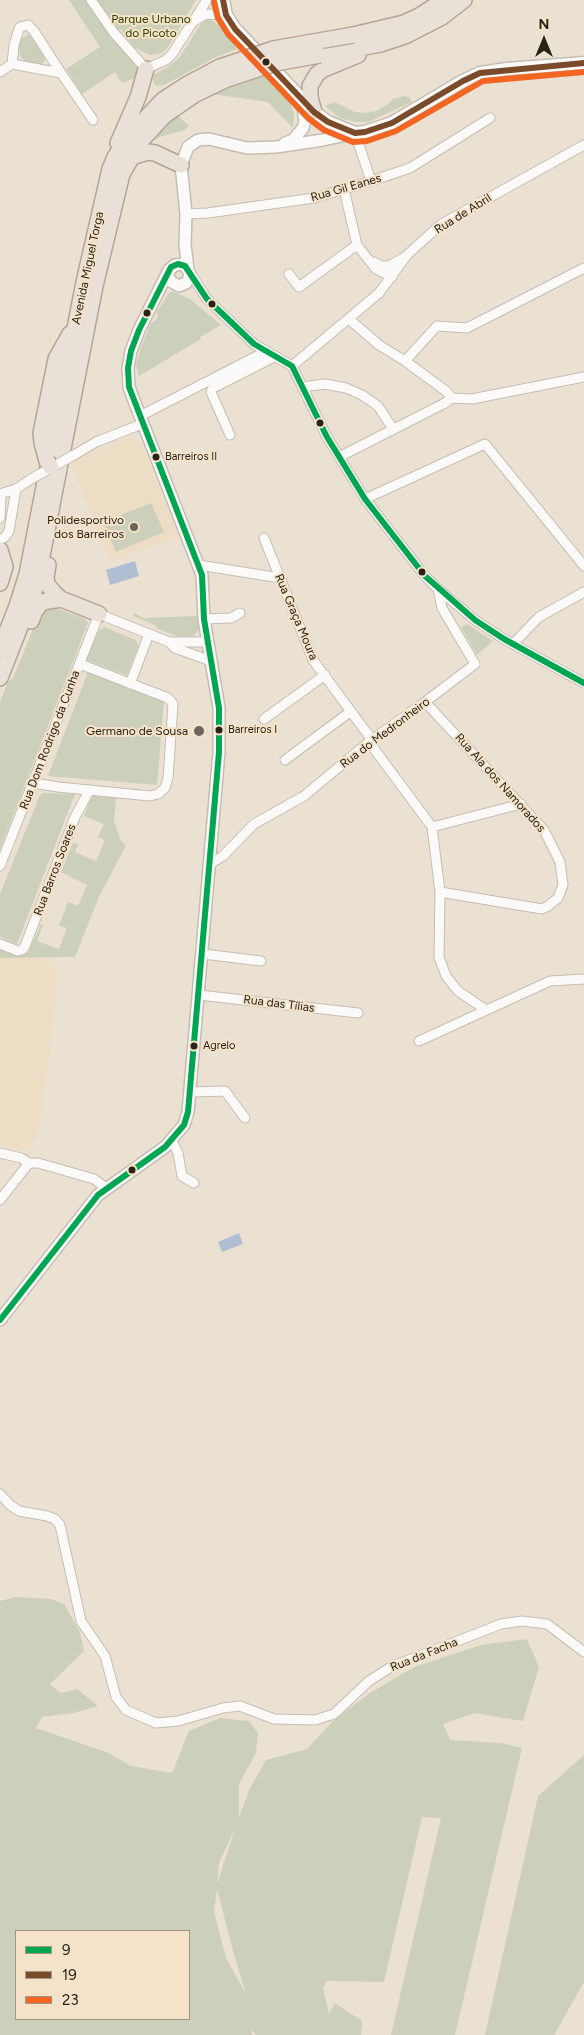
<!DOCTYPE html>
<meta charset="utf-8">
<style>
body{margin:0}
#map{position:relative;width:584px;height:2035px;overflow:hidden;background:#ebe1d3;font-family:Figtree,sans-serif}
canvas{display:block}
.legend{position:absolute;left:15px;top:1930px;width:175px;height:90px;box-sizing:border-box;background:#f5e3c9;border:1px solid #a39683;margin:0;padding:6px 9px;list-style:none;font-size:15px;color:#282219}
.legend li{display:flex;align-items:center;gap:10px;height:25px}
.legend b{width:25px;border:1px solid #a39683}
.north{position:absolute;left:519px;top:15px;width:50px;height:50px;-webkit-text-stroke:4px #f5e3c9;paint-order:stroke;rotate:0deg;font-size:14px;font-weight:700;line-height:20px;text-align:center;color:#282219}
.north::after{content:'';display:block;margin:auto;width:18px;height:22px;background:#282219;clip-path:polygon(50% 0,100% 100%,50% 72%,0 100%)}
</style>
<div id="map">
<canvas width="584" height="2035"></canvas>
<ul class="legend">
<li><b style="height:6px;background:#00a651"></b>9</li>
<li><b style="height:6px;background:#7a4b2a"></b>19</li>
<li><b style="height:6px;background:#f26522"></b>23</li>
</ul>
<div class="north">N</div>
</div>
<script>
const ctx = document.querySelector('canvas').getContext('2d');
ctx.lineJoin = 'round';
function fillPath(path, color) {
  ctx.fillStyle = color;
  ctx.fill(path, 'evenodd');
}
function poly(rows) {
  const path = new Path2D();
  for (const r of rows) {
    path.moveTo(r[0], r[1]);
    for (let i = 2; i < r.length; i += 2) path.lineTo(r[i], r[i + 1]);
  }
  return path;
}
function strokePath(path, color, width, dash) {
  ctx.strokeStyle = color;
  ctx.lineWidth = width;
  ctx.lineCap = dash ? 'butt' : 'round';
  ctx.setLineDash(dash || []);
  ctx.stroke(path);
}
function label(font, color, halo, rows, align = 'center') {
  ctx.font = font + ' Figtree,sans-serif';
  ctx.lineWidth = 4;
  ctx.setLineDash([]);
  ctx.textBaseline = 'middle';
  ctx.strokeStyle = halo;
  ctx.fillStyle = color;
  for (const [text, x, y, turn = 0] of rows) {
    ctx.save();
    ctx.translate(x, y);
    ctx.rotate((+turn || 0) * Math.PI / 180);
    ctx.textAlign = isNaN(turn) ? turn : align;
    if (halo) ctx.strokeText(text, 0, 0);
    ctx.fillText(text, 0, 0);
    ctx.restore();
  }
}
fillPath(poly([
 [124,439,134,439,142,445,179,537,110,562,71,463],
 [43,957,57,968,58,975,40,1128,31,1147,21,1151,0,1145,0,958]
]), '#eeddc5');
fillPath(poly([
 [69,0,196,0,168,47,162,53,150,55,135,48,120,29,111,36,140,68,138,77,122,83,115,72,82,94,66,69,100,47],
 [209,19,216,23,230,37,237,49,216,57,164,85,156,86,153,82,153,75,168,67,179,58,203,21],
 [28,34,31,36,45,57,44,62,41,65,27,63,20,56,19,45,20,40],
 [264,73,289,99,294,114,293,128,268,102,212,94,232,83],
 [404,96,409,97,412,102,368,122,355,122,340,118,325,106,335,102,355,112,365,113,376,111,387,105,393,99],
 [175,113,189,126,185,130,160,137,148,144],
 [171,292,174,292,190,299,221,325,200,337,201,339,139,376,136,365,142,344,151,323,155,321,158,316,157,312,168,294],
 [151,503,164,532,116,552,103,522],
 [53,607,85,619,88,623,0,849,0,702,8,682,13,678,38,617,48,608],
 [134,613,144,618,197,616,199,630,193,636,179,637,156,628,157,626,133,616],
 [467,624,493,641,477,655,461,627],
 [104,627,136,640,138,646,127,675,86,660,99,630],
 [88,672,164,701,157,785,48,776],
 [43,793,75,794,17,944,0,937,0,894,40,795],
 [94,796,116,798,114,821,121,841,126,845,98,899,75,957,0,958,0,949,13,954,21,955,28,953,41,924,43,925,37,941,59,949,67,928,59,925,68,902,78,906,87,885,61,872,73,843,78,844,75,852,96,861,105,840,98,837,104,824,84,816,91,797],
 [16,1597,51,1599,64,1604,80,1632,84,1651,50,1684,61,1693,77,1689,98,1706,73,1713,42,1717,36,1728,106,1752,131,1766,172,1773,189,1731,220,1718,249,1721,258,1733,256,1753,239,1784,239,1818,249,1790,266,1760,307,1749,333,1721,370,1693,414,1667,481,1645,527,1639,539,1667,523,1721,474,1713,443,1724,450,1740,501,1743,522,1748,455,2035,391,2035,441,1818,422,1817,384,1982,327,1981,323,1988,329,2014,335,2003,362,2021,361,2035,257,2035,252,2030,252,2035,0,2035,0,1601],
 [236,1826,217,1884,219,1863],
 [217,1889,233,1951,246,1994,226,1958,214,1912],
 [16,1931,189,1931,189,2019,16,2019],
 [584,1755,584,1982,554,2035,485,2035,538,1796]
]), '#cccfb9');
fillPath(poly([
 [135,561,139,576,110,585,106,570],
 [239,1233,243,1244,222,1252,218,1242]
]), '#b0bed4');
const minor = poly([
 [91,0,114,33,146,69,166,60,172,54,207,0],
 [194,21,206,14,226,15],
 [0,72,12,64,61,73,34,31,28,25,20,27,18,32,14,45,12,64],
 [61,73,93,120],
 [355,133,371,181],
 [344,189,357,245,376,269,392,277],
 [186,214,208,213,314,198,371,181,410,168,490,118],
 [374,262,381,266,389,266,405,257],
 [189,271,207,299,254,344,292,366,327,437,365,499,425,576,438,589,475,620,504,639,584,683],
 [289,274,299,287,357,245],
 [349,319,379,345,405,361,446,391,452,398],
 [405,361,437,326,467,328,584,268],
 [292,366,379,293,407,255,440,225,584,145],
 [302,387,325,384,346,388,362,395,378,406,393,429],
 [140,416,265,352],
 [230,435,211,392,213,388,274,357],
 [74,455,96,442,142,424],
 [339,457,445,403,452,398,472,399,584,377],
 [0,494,16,489,31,479],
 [365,499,485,444,584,566],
 [0,518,1,494],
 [264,538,313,660,372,740],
 [0,540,5,537,9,531,16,489],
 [199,565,280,578],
 [204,619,231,618,240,613],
 [169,642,175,648,211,661],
 [513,644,539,617,584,592],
 [130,684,149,634],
 [425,702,544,830,560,862,563,885,558,898,548,906,542,909,440,892],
 [264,719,325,675],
 [369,742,432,827,440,892,439,957,446,976,458,991,486,1010],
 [285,760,350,712],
 [34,783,58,787,150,796,158,794,165,788,168,778,173,704,168,698,80,664],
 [432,827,521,804],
 [210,864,223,856,254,824,304,796,369,742,425,702,475,664,442,608,438,589],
 [0,866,99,614,169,642,208,642],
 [0,944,18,951,22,950,25,946,75,817,89,791],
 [203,954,261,961],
 [199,995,358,1013],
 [419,1041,550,981,584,979],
 [191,1092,225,1091,245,1118],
 [172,1141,178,1153,182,1176,194,1183],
 [0,1153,21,1158,29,1163,38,1163,94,1179,106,1188],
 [0,1200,29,1163],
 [0,1494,10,1505,19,1511,47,1516,55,1519,60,1525,81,1621,105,1656,116,1697,126,1710,156,1723,178,1721,223,1708,240,1706,274,1719,315,1720,334,1714,369,1681,391,1667,501,1624,522,1621,547,1624,584,1652]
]);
const tertiary = poly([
 [285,143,293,140,303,128,305,121,303,108,299,97],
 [188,269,185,245,186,214,181,165,188,147,198,140,209,139,247,148,276,147,323,140,355,133],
 [0,1320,98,1195,165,1147,184,1125,188,1112,219,752,219,708,204,619,202,575,133,398,129,387,128,368,131,351,139,330,169,270,175,265,182,264,188,269,190,277,186,283,179,286,170,281,168,275]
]);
const secondary = poly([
 [223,0,226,15,235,29,314,112,328,122,355,133,365,132,392,123,463,81,480,73,507,69,584,63]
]);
const trunk = poly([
 [353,35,404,23,419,16,444,0],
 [320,55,381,44,405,36,442,17,464,0],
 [314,112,310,97,310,86,317,74,324,69,358,55],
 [118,143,138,97,146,69],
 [131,157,148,152,155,153,181,165],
 [47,461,42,443,41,433,56,359,70,334],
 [0,550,5,567,0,583],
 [48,565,46,577,47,584,55,594,61,599,99,614],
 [31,621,35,611,42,602,61,599],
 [0,649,17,606,27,574,84,282,110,169,115,157,130,135,163,100,186,85,220,67],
 [0,678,34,591,38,576,95,286,122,174,142,140,165,115,194,95,227,79]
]);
strokePath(minor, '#c5bdb3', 11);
strokePath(tertiary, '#c5bdb3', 14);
strokePath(secondary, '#c5bdb3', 15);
strokePath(trunk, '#b3a495', 18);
strokePath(minor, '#fcfaf8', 9);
strokePath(tertiary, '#fcfaf8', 11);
strokePath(secondary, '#fcfaf8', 12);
strokePath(trunk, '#e9e0d8', 15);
const minorBridge = poly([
 [31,479,74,455]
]);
const trunkBridge = poly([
 [220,67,273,49,353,35],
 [227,79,276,63,320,55],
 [47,461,51,467]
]);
strokePath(minorBridge, '#c5bdb3', 11, []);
strokePath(trunkBridge, '#b3a495', 18, []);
strokePath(minorBridge, '#fcfaf8', 9);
strokePath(trunkBridge, '#e9e0d8', 15);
strokePath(poly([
 [0,1320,98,1195,165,1147,184,1125,188,1112,219,752,219,708,204,619,202,575,129,387,128,368,131,351,139,330,171,267,178,264,185,266,207,299,254,344,292,366,327,437,365,499,425,576,475,620,504,639,584,683]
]), '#00a651', 6);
strokePath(poly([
 [223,0,226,15,235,29,314,112,328,122,355,133,365,132,392,123,463,81,480,73,584,63]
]), '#7a4b2a', 6);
strokePath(poly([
 [214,2,218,18,228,34,308,118,324,130,353,142,367,141,396,131,483,81,584,72]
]), '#f26522', 6);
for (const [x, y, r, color] of [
 [266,62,4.5,"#282219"],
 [212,304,4.5,"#282219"],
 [147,313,4.5,"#282219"],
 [320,423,4.5,"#282219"],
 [156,457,4.5,"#282219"],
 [134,527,5,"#6c655a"],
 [422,572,4.5,"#282219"],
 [219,730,4.5,"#282219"],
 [199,731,6,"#6c655a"],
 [194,1046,4.5,"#282219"],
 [132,1170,4.5,"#282219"]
]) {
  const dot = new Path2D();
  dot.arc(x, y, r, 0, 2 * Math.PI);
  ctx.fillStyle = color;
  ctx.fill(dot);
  strokePath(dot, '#f5e3c9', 2);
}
label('11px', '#282219', '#f5e3c9', [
 ["Barreiros II",165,457],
 ["Barreiros I",228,730],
 ["Agrelo",203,1046]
], 'left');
label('12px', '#2d4100', '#f5e3c9', [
 ["Parque Urbano",151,19],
 ["do Picoto",151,33]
]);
label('12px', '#282219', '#f5e3c9', [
 ["Rua Gil Eanes",346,188,-16],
 ["Rua de Abril",463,214,-32],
 ["Avenida Miguel Torga",88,268,-78],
 ["Rua Graça Moura",296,617,67],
 ["Rua do Medronheiro",385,733,-37],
 ["Rua Dom Rodrigo da Cunha",50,740,-69],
 ["Rua Ala dos Namorados",500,783,48],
 ["Rua Barros Soares",55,870,-69],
 ["Rua das Tílias",279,1004,7],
 ["Rua da Facha",424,1655,-22]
]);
label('12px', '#282219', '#f5e3c9', [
 ["Polidesportivo",124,520],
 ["dos Barreiros",124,534],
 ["Germano de Sousa",188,731]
], 'right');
</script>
